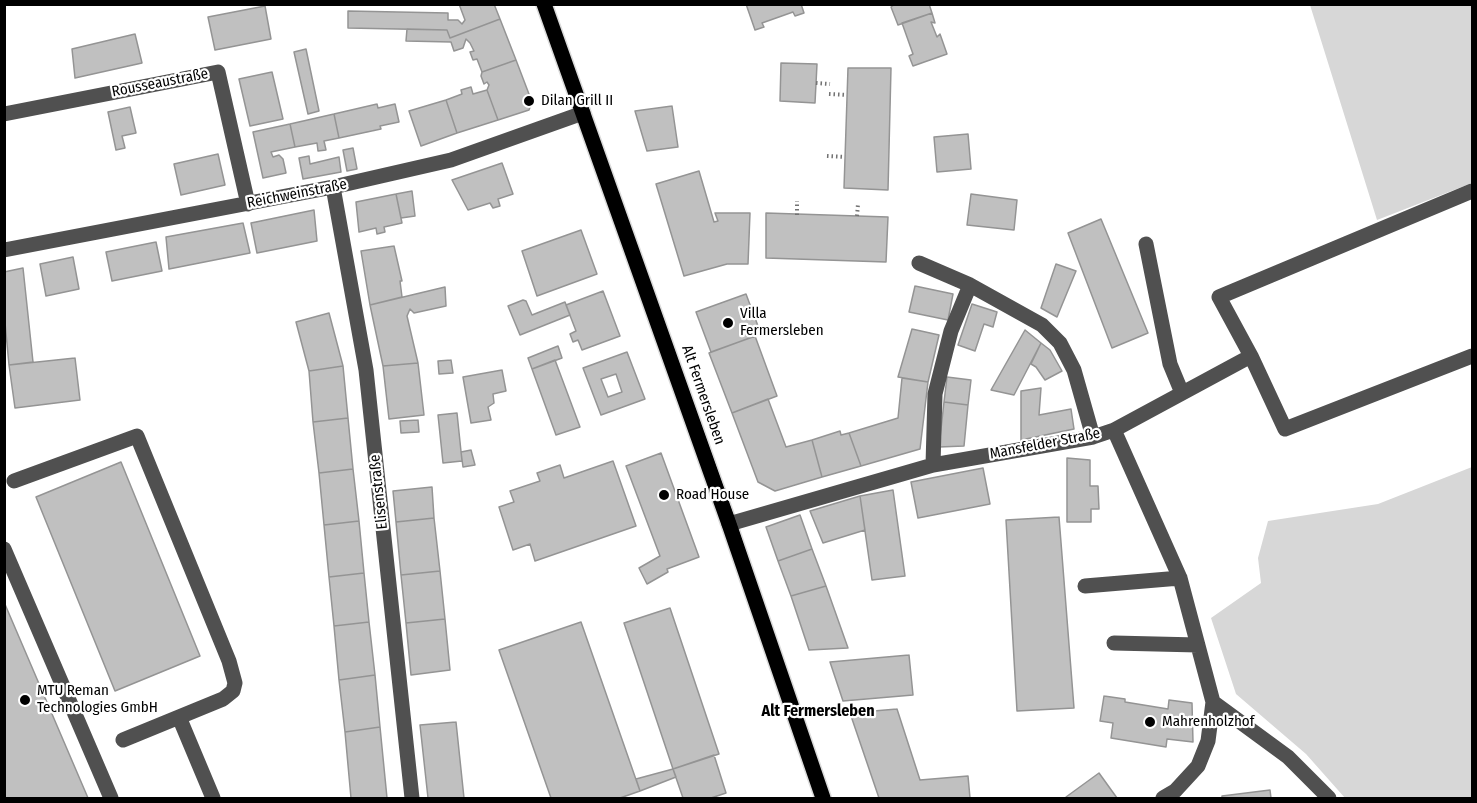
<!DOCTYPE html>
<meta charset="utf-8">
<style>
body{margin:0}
#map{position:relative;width:1477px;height:803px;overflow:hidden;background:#fff;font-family:"Fira Sans Condensed",sans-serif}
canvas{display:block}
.frame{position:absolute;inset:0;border:6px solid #000;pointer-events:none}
</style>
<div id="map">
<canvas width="1477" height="803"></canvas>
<div class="frame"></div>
</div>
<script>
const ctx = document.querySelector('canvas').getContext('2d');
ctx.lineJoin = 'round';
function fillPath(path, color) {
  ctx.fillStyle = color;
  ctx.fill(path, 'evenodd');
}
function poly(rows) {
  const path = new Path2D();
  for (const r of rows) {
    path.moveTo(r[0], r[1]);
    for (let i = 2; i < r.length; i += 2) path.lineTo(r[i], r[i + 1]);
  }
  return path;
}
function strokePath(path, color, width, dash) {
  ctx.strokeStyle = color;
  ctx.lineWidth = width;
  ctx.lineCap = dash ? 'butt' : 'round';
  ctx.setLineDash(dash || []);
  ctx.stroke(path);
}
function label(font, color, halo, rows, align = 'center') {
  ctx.font = font + ' "Fira Sans Condensed",sans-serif';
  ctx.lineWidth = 4.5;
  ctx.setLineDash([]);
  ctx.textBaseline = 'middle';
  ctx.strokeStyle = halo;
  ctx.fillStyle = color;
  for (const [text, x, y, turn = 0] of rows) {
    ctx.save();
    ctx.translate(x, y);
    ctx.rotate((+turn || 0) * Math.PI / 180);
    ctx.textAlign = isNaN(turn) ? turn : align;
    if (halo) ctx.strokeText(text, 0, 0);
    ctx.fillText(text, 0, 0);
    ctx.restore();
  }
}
fillPath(poly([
 [1310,5,1472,5,1472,183,1377,220],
 [1472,467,1472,798,1345,798,1306,754,1236,694,1211,618,1261,583,1258,558,1268,521,1378,504]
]), '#d7d7d7');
const building = poly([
 [459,4,494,4,500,19,450,38,447,30,348,28,348,11,448,13,448,20,458,20,462,24,465,20,459,4],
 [746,4,801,4,804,13,795,16,793,12,762,23,764,27,755,30,746,4],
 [895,4,929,4,932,13,898,25,891,7,895,4],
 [265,6,271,39,215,50,208,17,265,6],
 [932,13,935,23,931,22,937,37,940,34,947,54,913,66,909,56,913,54,902,23,932,13],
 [500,19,516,60,482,72,477,59,473,60,470,52,474,51,470,43,466,39,463,48,454,51,451,42,406,41,407,29,447,30,450,38,500,19],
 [135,34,142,63,75,78,72,49,135,34],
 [306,49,319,111,308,114,294,52,306,49],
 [516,60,532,102,529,110,498,120,487,90,489,85,487,82,484,84,481,76,482,72,516,60],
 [781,63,817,64,815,103,780,101,781,63],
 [848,68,891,68,888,190,844,188,848,68],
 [272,72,283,119,250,126,239,79,272,72],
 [471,87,473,94,487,90,498,120,457,133,446,100,462,94,461,90,471,87],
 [446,100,457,133,421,146,409,111,446,100],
 [377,104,378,108,395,104,399,122,380,126,381,129,339,138,334,114,377,104],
 [672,106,678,147,647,151,635,111,672,106],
 [130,107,136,133,122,136,125,148,116,150,108,112,130,107],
 [334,114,339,138,324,141,326,150,318,151,317,143,295,147,290,124,334,114],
 [290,124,295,147,271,152,273,157,279,155,283,159,286,173,263,178,253,132,290,124],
 [968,134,971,169,937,172,934,137,968,134],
 [353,148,357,169,347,171,343,150,353,148],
 [218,154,225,185,181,195,174,164,218,154],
 [309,156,310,164,339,157,341,172,303,179,299,158,309,156],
 [502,163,513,194,498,199,500,206,493,208,490,203,468,210,452,180,502,163],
 [699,171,714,222,718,221,715,213,750,213,748,264,727,264,684,276,656,184,699,171],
 [412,191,415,216,401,218,396,194,412,191],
 [396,194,402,223,384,227,385,232,377,234,376,228,359,232,356,202,396,194],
 [971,194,1017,200,1014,230,967,225,971,194],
 [314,210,317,241,257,253,251,223,314,210],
 [766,213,888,217,886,262,766,258,766,213],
 [1101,219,1148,333,1112,348,1068,233,1101,219],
 [243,223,250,253,169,269,166,237,243,223],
 [581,230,597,274,537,296,522,251,581,230],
 [156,242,162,271,112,281,106,252,156,242],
 [394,246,402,281,400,281,402,297,370,305,361,251,394,246],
 [73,257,79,289,46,296,40,264,73,257],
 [1056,264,1076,271,1057,317,1041,308,1056,264],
 [23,268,33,362,9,365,4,312,4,272,23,268],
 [915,286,953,294,948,320,909,312,915,286],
 [445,287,446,306,414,313,410,309,407,316,418,363,383,366,370,305,445,287],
 [603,291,620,336,582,350,578,340,573,342,570,334,576,331,566,305,603,291],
 [746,294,761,334,711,352,696,312,746,294],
 [523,300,526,301,532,315,565,302,570,315,520,335,508,306,523,300],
 [972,304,997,312,993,327,984,324,975,351,958,345,972,304],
 [329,313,343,366,309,371,296,322,329,313],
 [912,329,939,335,928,382,898,377,912,329],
 [1025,330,1041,343,1014,395,991,390,1025,330],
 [755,336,777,396,732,413,709,353,755,336],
 [1041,343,1050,350,1062,371,1045,380,1036,367,1031,364,1041,343],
 [558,346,562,358,532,369,528,358,558,346],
 [627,352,645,399,601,415,583,368,627,352],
 [616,374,622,392,608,397,601,379,616,374],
 [75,358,80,400,15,408,9,365,75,358],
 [451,360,453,373,439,374,438,361,451,360],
 [555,360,580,427,556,435,532,369,555,360],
 [418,363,424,415,389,419,383,366,418,363],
 [343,366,348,418,313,422,309,371,343,366],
 [502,370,506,391,493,394,494,403,488,407,491,420,471,423,463,377,502,370],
 [947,377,971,380,968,405,944,402,947,377],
 [902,378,928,382,920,449,861,466,849,433,898,418,902,378],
 [1041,388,1039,415,1071,409,1074,429,1021,440,1021,391,1041,388],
 [768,399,786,447,812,440,822,477,775,491,758,482,732,413,768,399],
 [944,402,968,405,964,446,939,447,944,402],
 [457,413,462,461,443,463,438,415,457,413],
 [348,418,353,469,319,473,313,422,348,418],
 [418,420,419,432,401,433,400,421,418,420],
 [840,431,841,435,849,433,861,466,822,477,812,440,840,431],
 [471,450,475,465,463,467,461,452,471,450],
 [661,453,699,557,667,569,668,572,647,584,639,568,660,556,626,466,661,453],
 [1067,458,1090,460,1090,486,1098,486,1099,509,1091,509,1091,522,1067,522,1067,458],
 [613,461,636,526,535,561,530,544,513,550,499,507,514,502,510,491,540,481,537,473,560,465,564,478,613,461],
 [121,462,200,656,115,691,36,497,121,462],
 [983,468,990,504,918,518,911,482,983,468],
 [353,469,359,521,324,525,319,473,353,469],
 [432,487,434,518,396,522,393,491,432,487],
 [893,490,905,576,872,580,860,496,893,490],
 [860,496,865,530,823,543,810,511,860,496],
 [800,515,812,549,778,561,766,527,800,515],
 [1059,517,1074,708,1017,711,1006,520,1059,517],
 [434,518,440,571,401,575,396,522,434,518],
 [359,521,364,573,329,577,324,525,359,521],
 [812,549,826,586,791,596,778,561,812,549],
 [440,571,445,619,406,623,401,575,440,571],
 [364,573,369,622,334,626,329,577,364,573],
 [826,586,848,648,809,650,791,596,826,586],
 [4,602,88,798,4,798,4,602],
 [670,608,719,754,673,769,624,623,670,608],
 [445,619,450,670,411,675,406,623,445,619],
 [369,622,375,675,339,680,334,626,369,622],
 [581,622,640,791,620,798,551,798,499,650,581,622],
 [909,655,913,695,843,701,830,662,909,655],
 [375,675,380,727,345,732,339,680,375,675],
 [1104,696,1125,699,1125,702,1168,709,1169,700,1192,703,1193,742,1167,739,1166,747,1111,738,1113,723,1100,721,1104,696],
 [897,709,920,780,968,776,970,798,879,798,850,713,897,709],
 [456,722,464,798,428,798,420,725,456,722],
 [380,727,387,798,351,798,345,732,380,727],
 [714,755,726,793,711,798,683,798,673,769,714,755],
 [673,769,676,777,640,791,636,779,673,769],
 [1099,773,1117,798,1068,798,1066,797,1099,773],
 [1270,790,1271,798,1222,798,1222,796,1270,790]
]);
fillPath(building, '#c0c0c0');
strokePath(building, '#949494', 1.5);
const major = poly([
 [544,4,729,524,823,798]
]);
strokePath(major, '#dbdbdb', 18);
strokePath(poly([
 [816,83,830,84],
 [829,94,847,95],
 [827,156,845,157],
 [797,215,797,201],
 [857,216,858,204]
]), '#727272', 4, [1.5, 3]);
strokePath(poly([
 [4,114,218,72,248,204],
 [333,187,366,370,412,798],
 [1472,191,1219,297,1251,356,1285,429,1472,356],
 [1146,244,1170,364,1182,393],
 [4,250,333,187,451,160,583,113],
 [919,263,970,285,1042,325,1060,343,1074,370,1093,437],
 [1114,430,1251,356],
 [933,465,935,394,951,331,970,285],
 [14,481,137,436,229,661,235,683,233,691,223,699,123,740],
 [729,524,933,465,1093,437,1114,430,1180,578,1213,702,1208,741,1198,766,1175,791,1163,798],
 [4,549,111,798],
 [1085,586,1180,578],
 [1114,643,1198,645],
 [1213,702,1288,757,1329,798],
 [179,717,213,798]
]), '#505050', 15);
strokePath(major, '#000', 15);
strokePath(poly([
 [539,4,721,516,817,798],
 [550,4,735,522,828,798]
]), '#000', 1.5);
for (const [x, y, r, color] of [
 [529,101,6,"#000"],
 [728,323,6,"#000"],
 [664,495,6,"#000"],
 [25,700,6,"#000"],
 [1150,722,6,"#000"]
]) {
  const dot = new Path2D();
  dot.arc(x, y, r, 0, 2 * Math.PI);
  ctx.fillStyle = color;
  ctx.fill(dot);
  strokePath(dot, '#fff', 2);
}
label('15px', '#000', '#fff', [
 ["Rousseaustraße",160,83,-11],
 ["Reichweinstraße",297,194,-11],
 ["Alt Fermersleben",703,395,71],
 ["Mansfelder Straße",1045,444,-11],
 ["Elisenstraße",379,492,-96]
]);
label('15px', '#000', '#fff', [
 ["Dilan Grill II",541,101],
 ["Villa",740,314],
 ["Fermersleben",740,331],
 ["Road House",676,495],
 ["MTU Reman",37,691],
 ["Technologies GmbH",37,708],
 ["Mahrenholzhof",1162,722]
], 'left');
label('bold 16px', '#000', '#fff', [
 ["Alt Fermersleben",818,712]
]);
</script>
